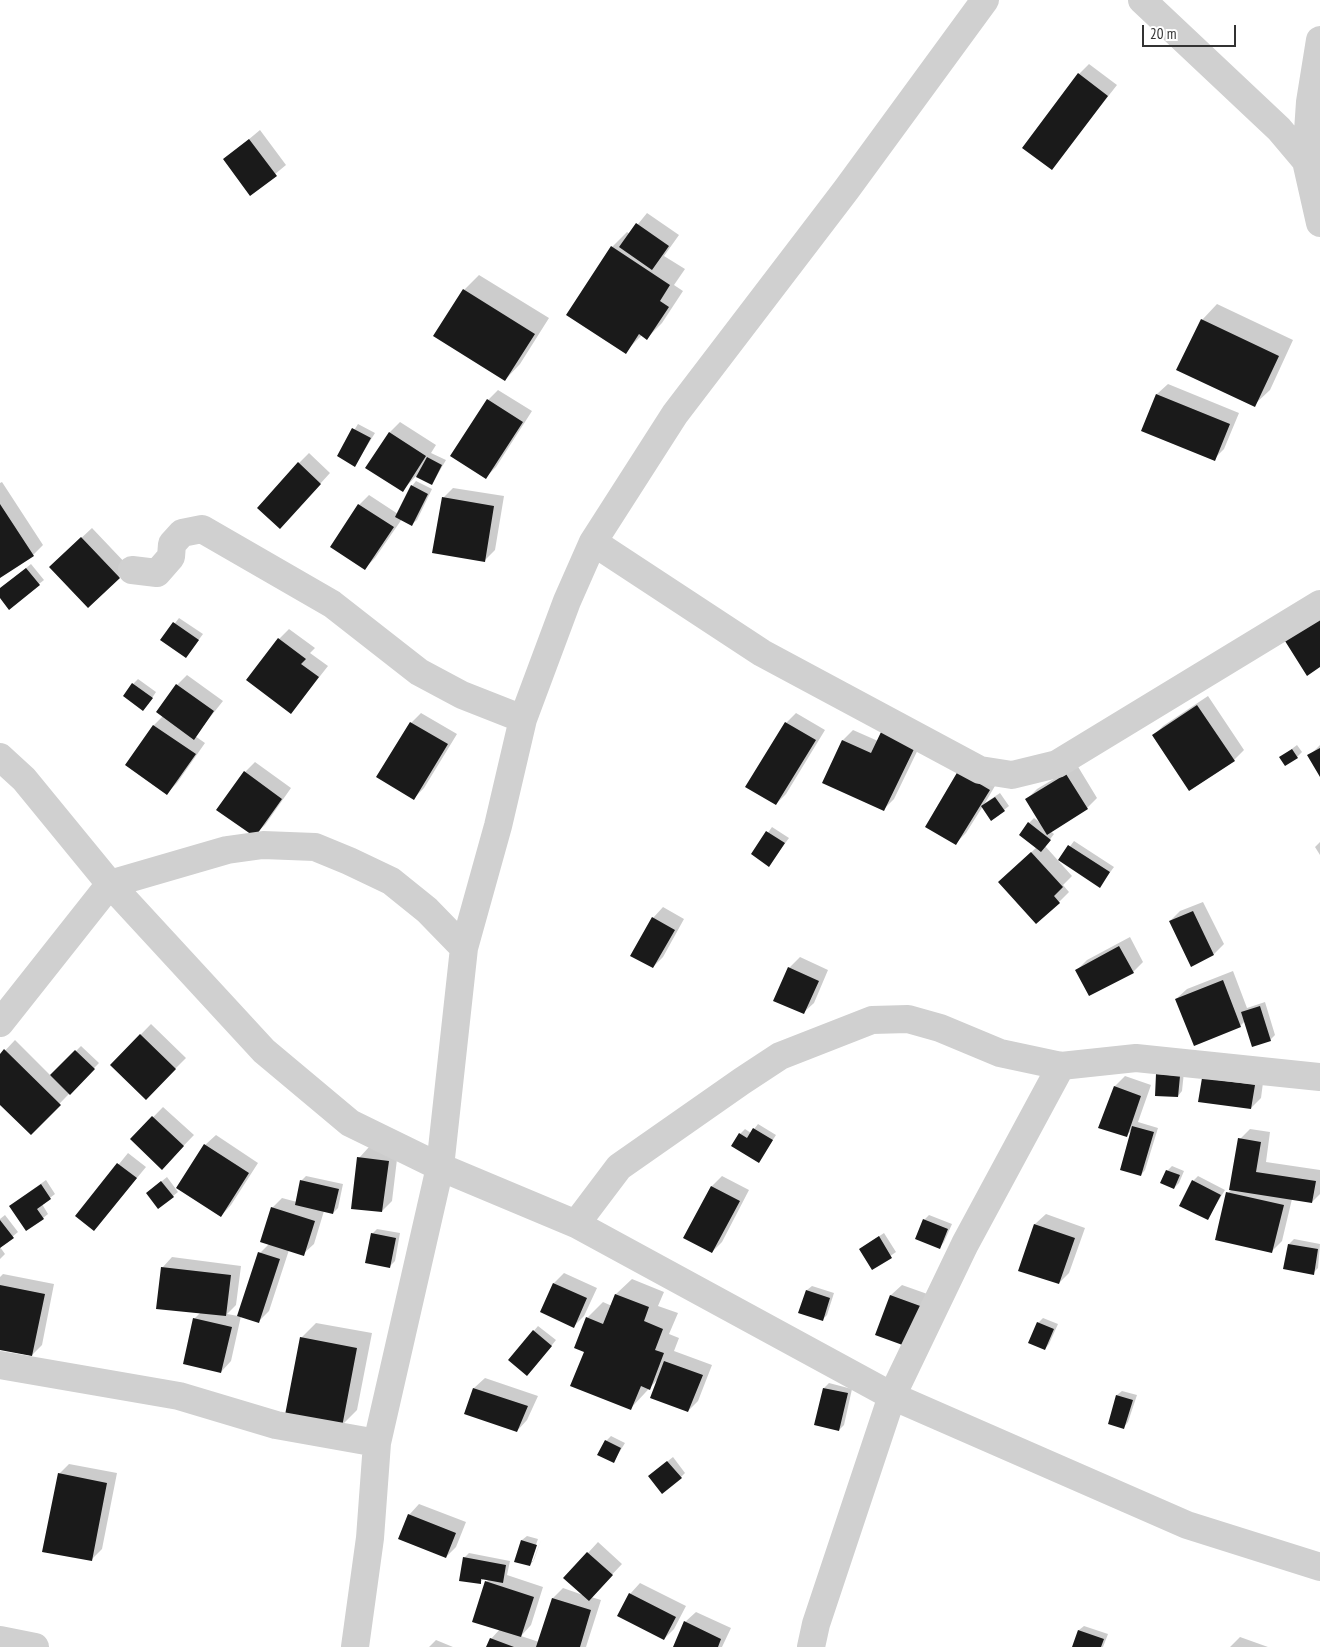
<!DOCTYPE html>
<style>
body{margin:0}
#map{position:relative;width:1320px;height:1647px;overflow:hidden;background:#fff;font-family:"PT Sans Narrow",sans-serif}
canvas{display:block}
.scale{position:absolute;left:1142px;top:25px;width:94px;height:22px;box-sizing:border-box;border:2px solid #333;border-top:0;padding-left:6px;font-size:15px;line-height:18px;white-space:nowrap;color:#333;-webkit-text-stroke:4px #fff;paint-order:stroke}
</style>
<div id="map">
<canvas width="1320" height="1647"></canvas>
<div class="scale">20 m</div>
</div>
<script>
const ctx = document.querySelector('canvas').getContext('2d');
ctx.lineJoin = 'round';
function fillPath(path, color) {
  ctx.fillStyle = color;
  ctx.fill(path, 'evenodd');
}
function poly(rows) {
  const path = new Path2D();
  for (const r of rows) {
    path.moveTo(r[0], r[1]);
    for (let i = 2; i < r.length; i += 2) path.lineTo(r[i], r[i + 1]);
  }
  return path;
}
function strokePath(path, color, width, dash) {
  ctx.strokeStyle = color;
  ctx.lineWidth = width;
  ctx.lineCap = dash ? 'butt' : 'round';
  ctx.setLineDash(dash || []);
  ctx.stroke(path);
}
fillPath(poly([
 [1089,64,1117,85,1051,169,1079,74],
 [260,130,286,165,251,194,224,160],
 [647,213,679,235,664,256,685,269,674,285,683,291,662,323,647,338,642,335,625,352,612,247,627,232,630,234],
 [479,275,549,318,520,364,505,380,464,290],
 [1217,304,1293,340,1270,390,1254,405,1202,320],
 [1168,384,1239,413,1224,449,1214,459,1143,430,1157,394],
 [498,390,532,411,496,467,486,477,488,400],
 [400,422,436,445,431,453,446,460,432,484,416,476,403,490,367,467,390,432],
 [358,424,375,433,355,465,338,456],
 [309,453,330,473,290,517,299,463],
 [416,481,432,489,417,520,412,524,402,519,375,558,365,568,359,505,369,495,398,514,412,486],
 [2,482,43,545,33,555,0,577,0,483],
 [453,488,504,496,495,550,485,560,443,498],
 [92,528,129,567,119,577,61,557],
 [31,564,44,580,39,584,0,596,0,589],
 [179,618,203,634,186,657,162,640],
 [289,629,315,648,310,653,328,666,291,713,279,639],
 [187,675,223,701,195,736,205,743,177,783,167,793,127,765,154,725,163,716,177,685],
 [138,679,156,692,148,704,133,684],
 [1208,696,1244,750,1234,760,1190,790,1153,736,1163,726],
 [421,713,457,734,424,788,414,798,411,723],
 [796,713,825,730,786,794,776,804,786,723],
 [853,730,878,741,925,735,894,799,884,809,823,783,843,740],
 [1297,745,1302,752,1297,757,1281,757],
 [1320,745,1320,774,1309,756],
 [255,762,291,788,265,825,254,835,245,772],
 [1077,765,1097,798,1087,808,1050,831,1054,834,1045,846,1072,876,1063,885,1069,892,1059,902,1010,872,1037,847,1029,823,1034,818,1042,824,1027,799,1037,789],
 [959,772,999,779,985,803,1000,793,1009,806,1004,810,983,806,966,833,956,843],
 [772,827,789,838,769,865,753,854],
 [1074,841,1114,867,1100,886,1060,860],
 [1320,842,1320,855,1315,847],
 [1203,902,1224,944,1214,954,1170,921,1180,911],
 [663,907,684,919,663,957,653,967,653,918],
 [1130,937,1143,962,1133,972,1077,970,1087,960],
 [800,957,828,970,814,1003,803,1013,775,1000,789,968],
 [1233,971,1247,1008,1265,1002,1275,1035,1270,1040,1245,1021,1240,1026,1176,999,1187,989],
 [151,1024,186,1058,146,1098,111,1065],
 [15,1040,51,1076,81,1046,99,1063,31,1133,0,1103,0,1056],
 [1162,1070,1184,1072,1182,1091,1178,1096,1157,1075],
 [1264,1075,1261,1098,1251,1108,1203,1078],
 [1125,1076,1151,1085,1138,1122,1158,1128,1145,1170,1141,1175,1133,1129,1126,1136,1115,1086],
 [163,1107,194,1135,162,1168,132,1139],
 [758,1124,776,1135,759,1161,740,1134,745,1129,751,1133],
 [1250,1129,1270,1132,1266,1162,1320,1170,1320,1194,1312,1202,1292,1199,1282,1241,1271,1252,1228,1193,1231,1190,1240,1139],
 [216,1135,258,1163,231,1205,221,1216,205,1145],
 [369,1147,398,1151,392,1201,382,1211,359,1158],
 [128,1153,146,1167,94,1230,77,1216],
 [1172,1166,1184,1171,1179,1183,1174,1188,1167,1171],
 [306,1176,343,1184,338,1208,333,1213,324,1211,314,1244,303,1254,289,1250,269,1311,259,1321,241,1316,231,1361,221,1372,194,1319,201,1312,162,1268,172,1257,241,1266,236,1305,227,1314,238,1316,260,1253,269,1244,272,1208,282,1198,297,1202,301,1181],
 [722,1176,749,1190,722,1242,712,1252,685,1237,712,1186],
 [1198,1176,1225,1190,1207,1219,1193,1181],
 [167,1177,178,1192,173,1196,152,1189],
 [46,1180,55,1194,42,1204,48,1214,43,1218,10,1206],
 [1046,1214,1085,1228,1069,1273,1059,1283,1020,1270,1035,1224],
 [5,1215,18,1232,0,1247,5,1254,0,1259,0,1219],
 [929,1215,952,1224,944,1242,940,1247,924,1220],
 [377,1229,400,1233,395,1261,390,1266,372,1234],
 [884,1233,896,1252,873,1268,860,1249],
 [1294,1239,1320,1244,1318,1268,1313,1273,1285,1268,1289,1244],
 [564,1273,597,1288,584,1316,574,1326,554,1283],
 [3,1274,54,1284,42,1345,32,1355,0,1349,0,1277],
 [632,1279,664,1292,658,1306,678,1313,669,1334,679,1338,674,1351,712,1365,698,1401,688,1411,658,1379,631,1408,585,1351,587,1318,603,1302,612,1306,616,1294],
 [902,1285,933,1296,908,1345,877,1334,891,1295],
 [812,1286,834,1293,827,1315,822,1320,807,1290],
 [1043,1318,1058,1324,1049,1344,1045,1349,1038,1323],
 [316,1323,372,1333,357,1410,342,1425,301,1338],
 [538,1326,556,1340,532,1370,509,1360],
 [485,1378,538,1396,527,1420,517,1431,466,1413,474,1388],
 [829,1383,852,1389,844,1425,839,1430,824,1388],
 [1122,1391,1137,1395,1128,1422,1124,1427,1117,1395],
 [611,1436,625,1443,614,1461,606,1441],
 [673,1457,685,1473,681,1477,654,1472],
 [69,1464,117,1473,102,1549,91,1560,59,1474],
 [419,1504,466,1522,456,1547,446,1557,409,1515],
 [527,1536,538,1539,530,1561,533,1561,541,1540,534,1560,530,1565,522,1540],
 [598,1542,622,1564,591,1597,601,1600,586,1647,488,1647,491,1639,500,1629,486,1582,489,1579,484,1578,480,1583,464,1558,469,1553,510,1561,507,1575,543,1587,531,1625,521,1636,539,1642,553,1598,563,1588,583,1595,565,1578],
 [640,1583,686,1606,674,1629,664,1639,619,1616,630,1594],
 [696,1612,731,1628,722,1647,674,1647,685,1622],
 [1084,1626,1108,1634,1103,1647,1074,1647,1079,1630],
 [1240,1637,1268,1647,1230,1647],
 [436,1640,453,1647,429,1647]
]), '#0003');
fillPath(poly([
 [1078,73,1108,96,1052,170,1022,148],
 [249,139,277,176,250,196,223,159],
 [636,223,669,246,652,270,619,247],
 [611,246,670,285,660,301,669,307,647,340,639,334,626,354,566,315],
 [463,289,535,334,505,381,433,336],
 [1201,319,1279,356,1255,407,1176,370],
 [1156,394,1230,424,1215,461,1141,431],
 [487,399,523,422,486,479,450,456],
 [352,428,371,438,355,467,337,456],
 [389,432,426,456,403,492,365,468],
 [427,457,442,465,432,485,416,477],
 [298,462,321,484,280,529,257,508],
 [411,485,428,494,412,526,395,517],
 [442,497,494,506,485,562,432,553],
 [0,504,34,556,0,578],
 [358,504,394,527,365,570,330,547],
 [81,537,120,578,88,608,49,567],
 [26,568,40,585,9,610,0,598,0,588],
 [1320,619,1320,667,1307,676,1285,641],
 [173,622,199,640,186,658,160,640],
 [278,638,306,659,301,664,319,677,291,714,246,680],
 [132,683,153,698,143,711,123,696],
 [176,684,214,711,194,740,156,712],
 [1197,705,1235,761,1189,791,1152,735],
 [410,722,448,744,414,800,376,777],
 [785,722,816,740,776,805,745,787],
 [153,725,196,754,167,795,125,765],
 [882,730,916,745,884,811,822,783,842,740,871,753],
 [1320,748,1320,777,1307,755],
 [1292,749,1298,758,1285,766,1279,757],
 [244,771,282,799,255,837,216,810],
 [958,771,990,790,956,845,925,827],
 [1066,774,1088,809,1047,835,1025,799],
 [995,797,1005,811,991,821,981,806],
 [1028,822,1051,840,1041,852,1019,835],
 [766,831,785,843,769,867,751,854],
 [1068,845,1110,872,1100,888,1058,860],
 [1031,852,1063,887,1054,896,1060,903,1036,924,998,882],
 [1193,911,1214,955,1191,967,1169,921],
 [652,917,675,930,653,968,630,956],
 [1119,946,1134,973,1089,996,1075,970],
 [788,967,819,981,804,1014,773,1001],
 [1223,980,1241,1027,1194,1046,1175,999],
 [1260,1006,1271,1041,1252,1047,1241,1012],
 [140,1034,176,1069,146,1100,110,1065],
 [4,1049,61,1105,31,1135,0,1105,0,1054],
 [75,1050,95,1069,70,1095,50,1075],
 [1156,1074,1180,1076,1178,1097,1155,1096],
 [1202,1078,1255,1085,1251,1109,1198,1102],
 [1114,1086,1141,1096,1127,1137,1098,1128],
 [152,1116,184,1146,162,1170,130,1139],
 [1132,1126,1154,1132,1141,1176,1120,1170],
 [753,1128,773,1140,759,1163,731,1146,739,1133,747,1138],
 [1238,1138,1261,1142,1256,1172,1316,1181,1312,1203,1229,1190],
 [204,1144,249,1173,221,1217,176,1188],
 [357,1157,389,1161,382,1212,351,1209],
 [117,1163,137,1178,94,1231,75,1216],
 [1166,1170,1180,1175,1174,1189,1160,1183],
 [300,1180,339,1189,333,1214,295,1205],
 [1192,1180,1221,1195,1208,1220,1179,1206],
 [161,1181,174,1197,158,1209,146,1193],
 [41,1184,51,1199,37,1209,44,1219,26,1231,9,1206],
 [711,1186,740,1201,712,1253,683,1238],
 [1226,1192,1284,1205,1272,1253,1215,1240],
 [271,1207,315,1221,304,1256,260,1242],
 [923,1219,948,1229,940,1249,915,1239],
 [0,1220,14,1238,0,1248],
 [1034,1224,1075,1238,1059,1284,1018,1271],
 [371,1233,396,1238,390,1268,365,1263],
 [879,1236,892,1258,872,1270,859,1249],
 [1288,1244,1318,1249,1314,1275,1283,1269],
 [258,1252,280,1259,259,1323,237,1316],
 [161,1267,231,1275,226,1316,156,1309],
 [553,1283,587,1298,574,1328,540,1312],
 [0,1285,45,1294,32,1356,0,1350],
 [806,1290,830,1298,823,1321,798,1313],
 [615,1294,649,1307,644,1321,663,1329,655,1350,664,1353,650,1390,641,1386,631,1410,570,1386,584,1352,574,1348,586,1317,603,1324],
 [890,1295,923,1307,908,1347,875,1335],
 [193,1318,232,1327,221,1373,183,1364],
 [1037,1322,1054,1329,1045,1350,1028,1343],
 [533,1330,552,1346,527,1376,508,1360],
 [300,1337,357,1348,342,1427,285,1415],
 [664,1361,703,1375,688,1412,650,1398],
 [473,1388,528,1406,517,1432,464,1414],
 [823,1388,848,1393,839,1431,814,1425],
 [1116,1395,1133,1400,1124,1429,1108,1424],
 [605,1440,621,1448,614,1463,597,1455],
 [667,1461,682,1478,662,1494,648,1476],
 [58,1473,107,1483,92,1561,42,1552],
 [408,1514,456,1533,446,1558,398,1539],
 [521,1540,537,1545,530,1566,514,1562],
 [587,1552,613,1575,589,1601,563,1578],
 [463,1557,506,1565,503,1583,481,1579,481,1584,459,1581],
 [485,1581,534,1597,521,1637,472,1622],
 [629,1593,676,1617,664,1640,617,1616],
 [552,1598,591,1610,580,1647,536,1647],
 [684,1621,721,1639,718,1647,673,1647],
 [1078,1630,1104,1639,1101,1647,1072,1647],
 [490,1638,514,1647,486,1647]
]), '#1a1a1a');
strokePath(poly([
 [1142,0,1279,129,1306,161],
 [1320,40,1310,102,1306,161,1320,223],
 [593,542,762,653,980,770,1012,775,1057,764,1320,604],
 [132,570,157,573,171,557,172,544,182,533,202,529,332,604,419,672,462,695,523,719],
 [0,757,24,779,110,884,264,1051,350,1123,440,1167,576,1224,892,1396,1187,1525,1320,1567],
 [0,1023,110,884,227,850,263,845,315,847,349,861,391,881,427,910,464,948],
 [576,1224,619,1167,742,1081,780,1056,872,1020,908,1019,940,1028,1000,1053,1061,1066,1136,1058,1320,1077],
 [0,1365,179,1396,276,1425,377,1443],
 [0,1640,35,1647],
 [355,1647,370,1538,377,1443,440,1167,464,948,498,826,523,719,567,601,593,542,675,414,846,190,985,0],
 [811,1647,816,1624,892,1396,965,1244,1061,1066]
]), '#d0d0d0', 28);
</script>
